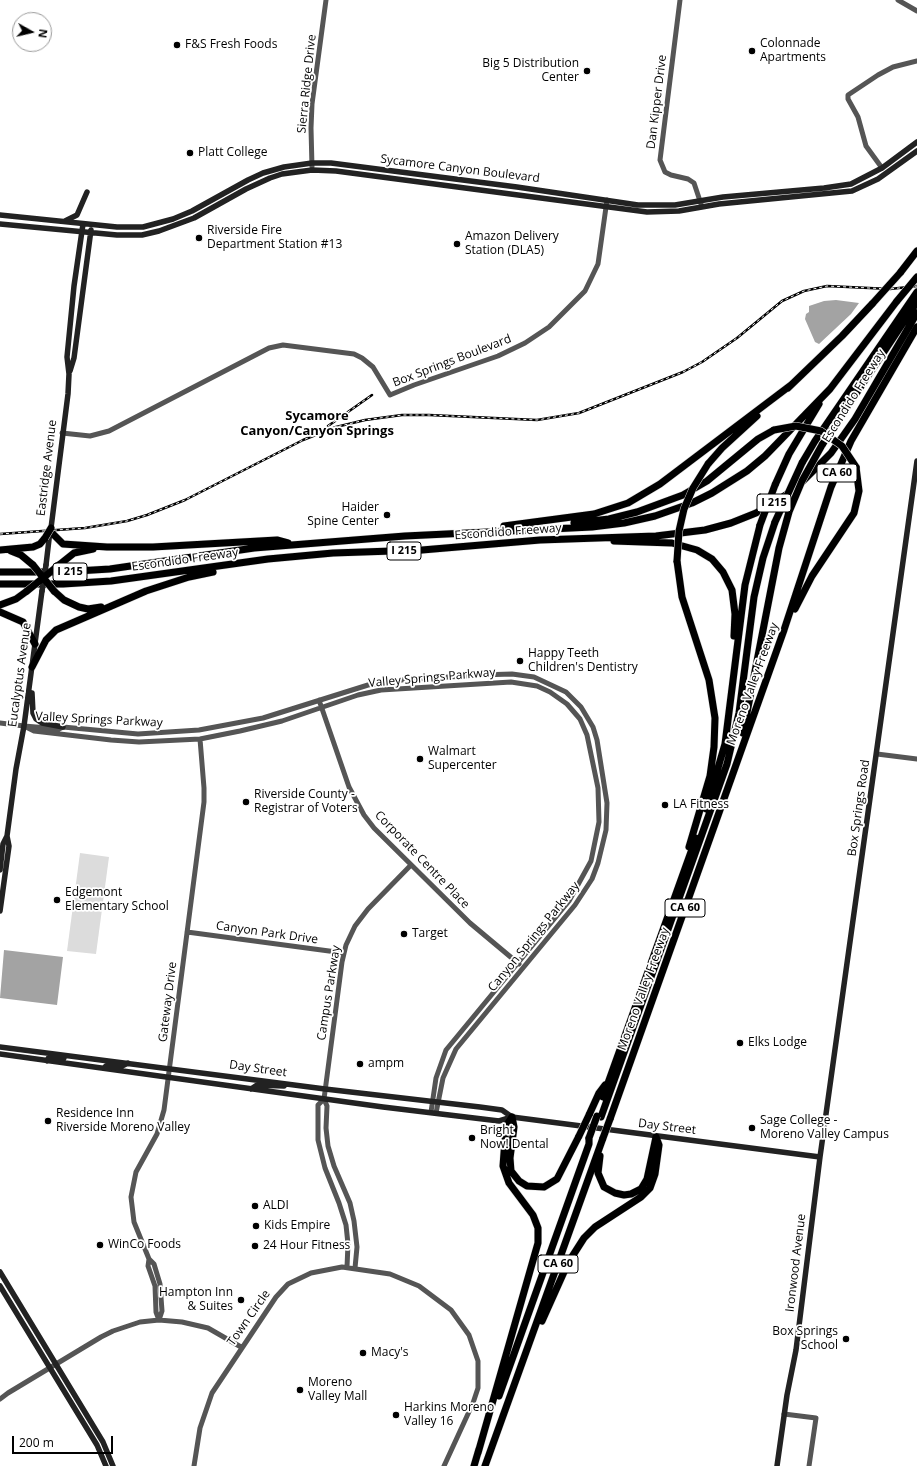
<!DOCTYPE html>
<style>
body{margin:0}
#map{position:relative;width:917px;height:1466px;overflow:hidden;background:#fff;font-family:"Open Sans",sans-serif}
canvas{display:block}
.north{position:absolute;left:12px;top:12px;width:40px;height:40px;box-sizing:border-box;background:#fff;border:1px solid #999;border-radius:50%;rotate:98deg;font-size:11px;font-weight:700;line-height:16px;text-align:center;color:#000}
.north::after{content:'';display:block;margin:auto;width:14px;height:18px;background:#000;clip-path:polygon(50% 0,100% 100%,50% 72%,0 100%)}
.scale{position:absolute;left:12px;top:1436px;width:101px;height:18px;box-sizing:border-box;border:2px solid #000;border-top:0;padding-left:5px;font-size:12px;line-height:14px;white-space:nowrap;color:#000;-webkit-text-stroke:3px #fff;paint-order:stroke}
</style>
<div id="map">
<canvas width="917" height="1466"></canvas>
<div class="north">N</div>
<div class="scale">200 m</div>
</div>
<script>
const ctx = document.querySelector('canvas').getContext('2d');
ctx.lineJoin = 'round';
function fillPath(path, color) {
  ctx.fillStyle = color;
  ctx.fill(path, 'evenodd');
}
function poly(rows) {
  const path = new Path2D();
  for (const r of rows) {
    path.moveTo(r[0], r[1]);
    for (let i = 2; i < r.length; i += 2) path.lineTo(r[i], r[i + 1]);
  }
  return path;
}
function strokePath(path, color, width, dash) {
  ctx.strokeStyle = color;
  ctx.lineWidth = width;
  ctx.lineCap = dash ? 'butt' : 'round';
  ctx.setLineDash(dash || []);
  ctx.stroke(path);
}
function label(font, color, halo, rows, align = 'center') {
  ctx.font = font + ' "Open Sans",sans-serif';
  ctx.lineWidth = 3.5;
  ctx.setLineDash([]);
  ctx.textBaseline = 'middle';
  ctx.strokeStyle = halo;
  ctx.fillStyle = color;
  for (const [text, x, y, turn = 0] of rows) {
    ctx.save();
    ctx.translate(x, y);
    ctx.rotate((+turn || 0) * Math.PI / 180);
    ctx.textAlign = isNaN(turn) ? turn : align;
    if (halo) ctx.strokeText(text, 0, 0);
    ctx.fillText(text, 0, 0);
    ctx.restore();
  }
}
fillPath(poly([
 [80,853,109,857,96,954,67,951]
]), '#dcdcdc');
fillPath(poly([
 [836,300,859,303,851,314,819,344,815,342,805,319,806,314,809,312,809,306,824,301],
 [4,950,63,957,57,1005,0,998]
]), '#a3a3a3');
const motorway = poly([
 [900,273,917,251],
 [788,388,842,336,873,303],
 [822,445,917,302],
 [802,463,815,441,917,292],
 [708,464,722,448,757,416],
 [775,485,789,454,819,404],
 [574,523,609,519,637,512,683,495,707,481,758,439,774,430],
 [504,526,594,514,628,503,660,484,791,385],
 [50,531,63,544,107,547,153,547,277,540,288,543],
 [614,541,672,543,697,550,712,559,723,572,732,590,735,614,734,636],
 [0,550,33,547,40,544,45,538],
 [11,551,21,555,33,565],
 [677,561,682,597,709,680,715,718,714,747,710,776,689,847],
 [59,565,74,553,93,549],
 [0,572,60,572,110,569,254,548,405,536,592,527,624,523,655,516,692,503,712,493,747,471,765,456,830,389,897,301],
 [0,584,63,584,111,581,268,559,333,553,422,550,540,540,656,536,705,530,731,523,756,513,777,501,796,488,831,453,855,419,917,313],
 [54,591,64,600,79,607,88,609,101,607],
 [0,605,16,599,27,591],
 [795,609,812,576,854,513,859,491,856,467],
 [0,612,23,622,35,644],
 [32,667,46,640,56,630,146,591,189,577,213,572],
 [743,733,779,548,789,512],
 [706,809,725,744,745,585,760,525],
 [603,1097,696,838],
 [589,1115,599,1093,605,1085],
 [512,1117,514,1127,510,1158,511,1171,519,1181,527,1186,544,1187,557,1179,579,1136],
 [601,1117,727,764,739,713,754,597,763,558,775,522],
 [610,1119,784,630,831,487,851,441,917,327],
 [600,1156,598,1173,604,1187,615,1193,624,1195,631,1194,641,1189,647,1179,656,1137],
 [542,1321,568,1263,584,1238,595,1227,641,1197,650,1188,655,1174,659,1145,656,1137],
 [499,1396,589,1144,589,1138],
 [478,1453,538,1243,538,1228,533,1215,509,1183,503,1166,506,1126,512,1117],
 [474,1466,479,1449],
 [485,1466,603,1138]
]);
strokePath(motorway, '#dbdbdb', 8);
strokePath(poly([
 [680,0,660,160,665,172,671,175,688,179,694,183,701,204],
 [898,0,917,11],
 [312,167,311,128,312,104,326,0],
 [882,168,866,146,858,117,848,99,848,95,878,75,893,67,917,61],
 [62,433,90,436,109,431,269,348,283,345,354,354,362,358,373,367,390,395,414,385,498,356,525,343,549,327,585,291,598,264,607,200],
 [319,700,349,787,364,815,374,828,470,923,519,964],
 [0,723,24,726,59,729,63,727,138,734,199,730,263,718,368,685,401,680,480,675,512,674,534,677,566,692,581,707,593,727,597,740,607,803,606,830,598,863,592,879,575,905,456,1049,443,1078,436,1113],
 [26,727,34,731,111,740,139,742,200,739,240,731,282,721,358,695,381,690,511,682,537,686,550,692,567,704,580,719,587,735,598,788,599,822,591,861,569,901,446,1050,436,1078,431,1112],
 [877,754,917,759],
 [187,932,344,953],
 [324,1099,318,1105,318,1140,325,1168,339,1203,346,1225,348,1244,347,1267],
 [149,1259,148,1266,155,1286,156,1312,159,1320],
 [355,1268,357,1247,354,1221,350,1203,334,1166,328,1146,326,1128,327,1106,324,1099,342,962,346,945,355,926,368,909,410,866],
 [159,1320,162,1311,160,1284,154,1264,149,1259,134,1222,131,1197,136,1172,157,1134,164,1110,204,802,204,788,200,739],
 [0,1399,8,1393,101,1337,113,1331,140,1322,159,1320,182,1322,208,1328,241,1347],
 [784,1414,816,1418,809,1466],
 [194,1466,200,1428,212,1393,276,1297,288,1284,311,1273,342,1267,390,1274,419,1286,451,1310,469,1335,478,1361,478,1388,473,1403,444,1466]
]), '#555', 5);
strokePath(poly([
 [0,215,117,227,143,227,173,219,192,211,248,180,263,173,284,167,312,163,331,163,517,187,638,205,675,205,723,197,824,188,851,184,882,168,917,142],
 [65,221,77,215,87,192],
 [0,224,117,235,142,235,159,231,194,218,246,189,270,178,282,174,312,170,336,171,647,212,679,211,719,204,852,191,878,179,917,151],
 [70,371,74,358,91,230],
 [51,528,68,394,69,374,67,357,74,286,83,224],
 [46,565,50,531],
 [32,693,33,713,36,719,42,723,63,727],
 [0,870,3,844,7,836],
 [0,911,9,846,7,836,16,769,24,726,42,591],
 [0,1047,325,1089,480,1107,502,1110,512,1117],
 [0,1054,383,1107,499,1121,512,1117,820,1157],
 [47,1061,49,1057,64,1058],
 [104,1068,106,1066,122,1066,128,1063],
 [251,1089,257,1085,284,1086],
 [0,1272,103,1442,113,1466],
 [0,1286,97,1445,106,1466],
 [777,1466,787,1395,796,1350,820,1157,917,461]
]), '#222', 5.5);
strokePath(motorway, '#000', 7);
const rail = poly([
 [328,426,372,395],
 [0,534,85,528,127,521,147,515,185,500,303,440,336,427,365,420,402,415,429,415,537,420,579,413,683,372,702,362,737,338,782,301,804,291,827,286,890,289,917,286]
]);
strokePath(rail, '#000', 2.5);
strokePath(rail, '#fff', 1, [3]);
const motorwayBridge = poly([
 [897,301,917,277],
 [873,303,900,273],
 [774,430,796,426,821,431,842,446,856,467],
 [789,512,802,481,822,445],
 [775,522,802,463],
 [760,525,775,485],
 [45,538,51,528],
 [677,561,679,531,684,509,693,488,708,464],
 [33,565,54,591],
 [27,591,59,565],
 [579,1136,589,1115],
 [589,1138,597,1116],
 [603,1138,610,1119]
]);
strokePath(motorwayBridge, '#dbdbdb', 8, []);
strokePath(poly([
 [42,591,46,565]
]), '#222', 5.5);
strokePath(motorwayBridge, '#000', 7);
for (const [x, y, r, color] of [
 [177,45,4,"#000"],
 [752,51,4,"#000"],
 [587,71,4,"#000"],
 [190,153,4,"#000"],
 [199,238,4,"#000"],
 [457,244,4,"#000"],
 [387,515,4,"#000"],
 [520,661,4,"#000"],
 [420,759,4,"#000"],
 [246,802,4,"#000"],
 [665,805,4,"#000"],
 [57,900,4,"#000"],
 [404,934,4,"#000"],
 [740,1043,4,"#000"],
 [360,1064,4,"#000"],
 [48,1121,4,"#000"],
 [752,1128,4,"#000"],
 [472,1138,4,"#000"],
 [255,1206,4,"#000"],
 [256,1226,4,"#000"],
 [100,1245,4,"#000"],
 [255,1246,4,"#000"],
 [241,1300,4,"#000"],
 [846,1339,4,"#000"],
 [363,1353,4,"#000"],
 [300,1390,4,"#000"],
 [396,1415,4,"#000"]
]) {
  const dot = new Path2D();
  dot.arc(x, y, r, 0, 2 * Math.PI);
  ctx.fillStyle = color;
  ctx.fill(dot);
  strokePath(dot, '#fff', 1.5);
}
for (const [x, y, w] of [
 [837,473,40],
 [774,503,34],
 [404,551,34],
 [70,572,34],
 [685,908,40],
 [558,1264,40]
]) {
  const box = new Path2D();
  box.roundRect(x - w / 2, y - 9, w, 18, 3);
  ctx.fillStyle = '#fff';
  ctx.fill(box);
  strokePath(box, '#000', 1);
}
label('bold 11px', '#000', null, [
 ["CA 60",837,473],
 ["I 215",774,503],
 ["I 215",404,551],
 ["I 215",70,572],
 ["CA 60",685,908],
 ["CA 60",558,1264]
]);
label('12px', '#000', '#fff', [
 ["Colonnade",760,44],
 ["Apartments",760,58],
 ["F&S Fresh Foods",185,45],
 ["Big 5 Distribution",579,64,"right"],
 ["Center",579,78,"right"],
 ["Platt College",198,153],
 ["Riverside Fire",207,231],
 ["Department Station #13",207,245],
 ["Amazon Delivery",465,237],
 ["Station (DLA5)",465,251],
 ["Haider",379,508,"right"],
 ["Spine Center",379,522,"right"],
 ["Happy Teeth",528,654],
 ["Children's Dentistry",528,668],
 ["Walmart",428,752],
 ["Supercenter",428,766],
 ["Riverside County -",254,795],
 ["Registrar of Voters",254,809],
 ["LA Fitness",673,805],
 ["Edgemont",65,893],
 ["Elementary School",65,907],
 ["Target",412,934],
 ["Elks Lodge",748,1043],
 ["ampm",368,1064],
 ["Residence Inn",56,1114],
 ["Riverside Moreno Valley",56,1128],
 ["Sage College -",760,1121],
 ["Moreno Valley Campus",760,1135],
 ["Bright",480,1131],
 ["Now! Dental",480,1145],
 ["ALDI",263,1206],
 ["Kids Empire",264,1226],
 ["WinCo Foods",108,1245],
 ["24 Hour Fitness",263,1246],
 ["Hampton Inn",233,1293,"right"],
 ["& Suites",233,1307,"right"],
 ["Box Springs",838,1332,"right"],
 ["School",838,1346,"right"],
 ["Macy's",371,1353],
 ["Moreno",308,1383],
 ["Valley Mall",308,1397],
 ["Harkins Moreno",404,1408],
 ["Valley 16",404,1422]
], 'left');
label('12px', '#000', '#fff', [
 ["Sierra Ridge Drive",307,84,-84],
 ["Dan Kipper Drive",657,102,-83],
 ["Sycamore Canyon Boulevard",460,169,7],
 ["Box Springs Boulevard",452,361,-21],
 ["Escondido Freeway",854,396,-58],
 ["Eastridge Avenue",47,468,-83],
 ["Escondido Freeway",508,532,-4],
 ["Escondido Freeway",185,560,-8],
 ["Eucalyptus Avenue",20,675,-82],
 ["Valley Springs Parkway",432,678,-5],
 ["Moreno Valley Freeway",753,684,-70],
 ["Valley Springs Parkway",99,720,3],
 ["Box Springs Road",859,808,-82],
 ["Corporate Centre Place",422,860,46],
 ["Canyon Park Drive",267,933,8],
 ["Canyon Springs Parkway",534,937,-51],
 ["Moreno Valley Freeway",644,989,-70],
 ["Campus Parkway",329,993,-81],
 ["Gateway Drive",168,1002,-83],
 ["Day Street",258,1069,8],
 ["Day Street",667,1127,7],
 ["Ironwood Avenue",796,1263,-83],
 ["Town Circle",249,1318,-55]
]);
label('bold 13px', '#000', '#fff', [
 ["Sycamore",317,416],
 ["Canyon/Canyon Springs",317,431]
]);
</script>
